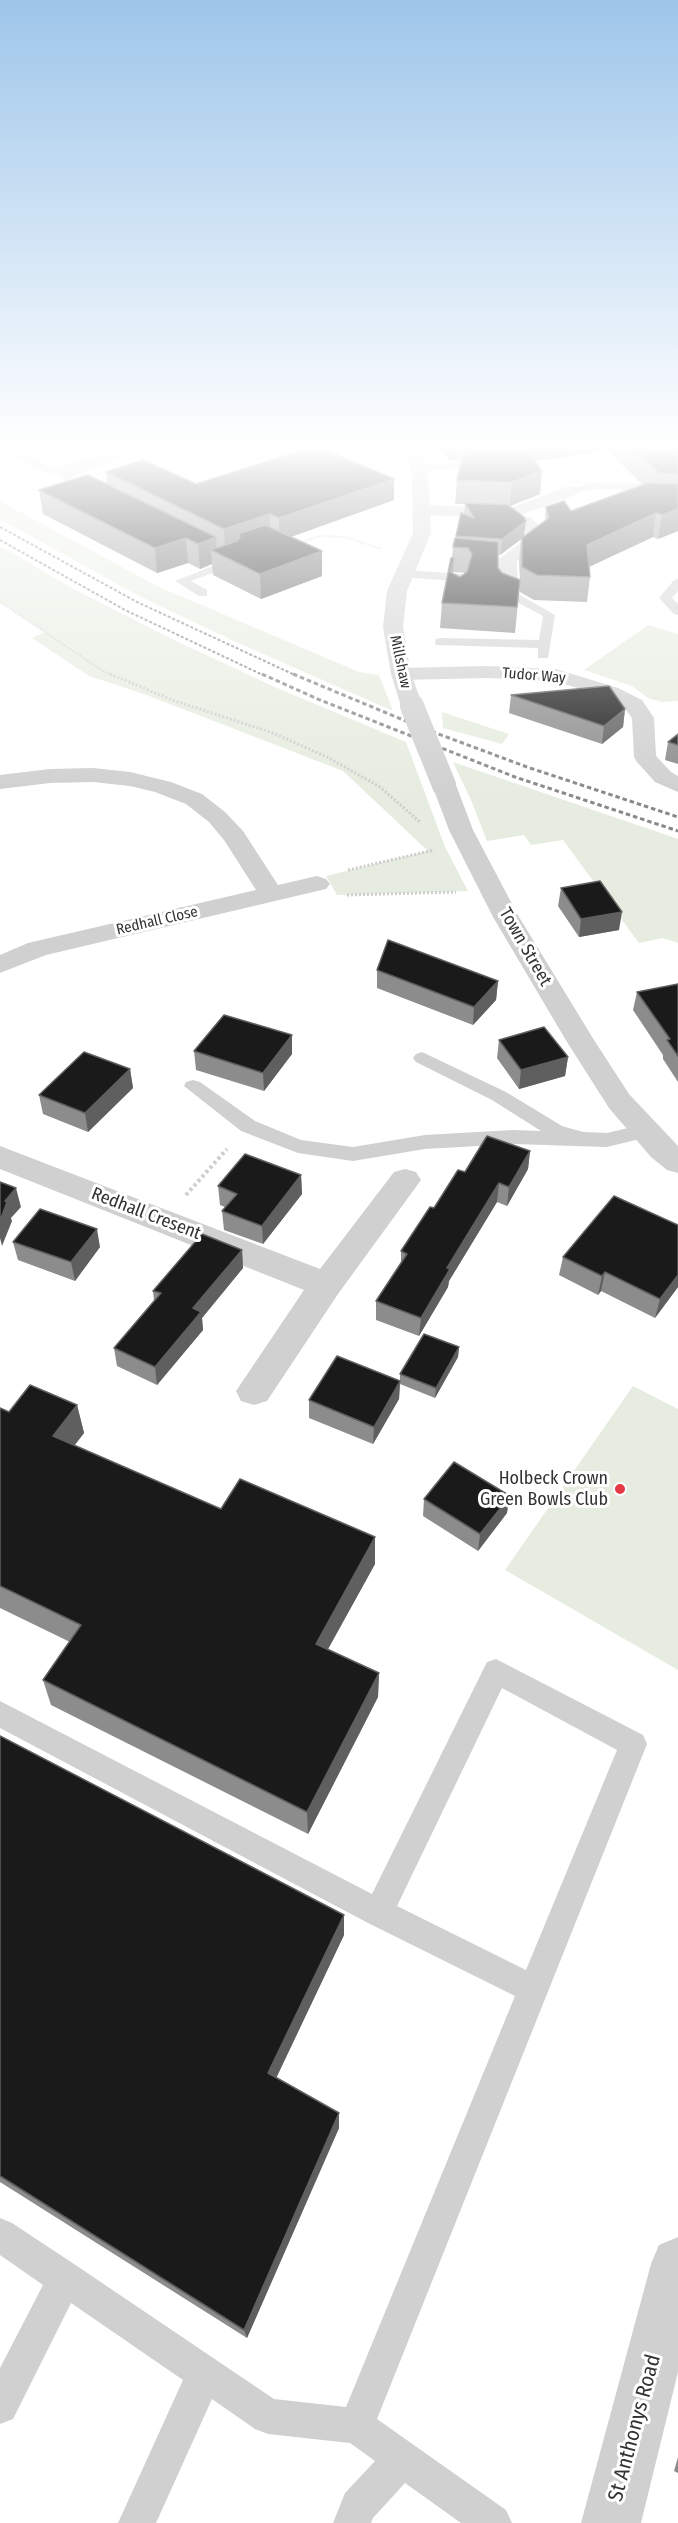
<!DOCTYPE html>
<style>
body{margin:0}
canvas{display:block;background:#fff}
</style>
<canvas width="678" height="2523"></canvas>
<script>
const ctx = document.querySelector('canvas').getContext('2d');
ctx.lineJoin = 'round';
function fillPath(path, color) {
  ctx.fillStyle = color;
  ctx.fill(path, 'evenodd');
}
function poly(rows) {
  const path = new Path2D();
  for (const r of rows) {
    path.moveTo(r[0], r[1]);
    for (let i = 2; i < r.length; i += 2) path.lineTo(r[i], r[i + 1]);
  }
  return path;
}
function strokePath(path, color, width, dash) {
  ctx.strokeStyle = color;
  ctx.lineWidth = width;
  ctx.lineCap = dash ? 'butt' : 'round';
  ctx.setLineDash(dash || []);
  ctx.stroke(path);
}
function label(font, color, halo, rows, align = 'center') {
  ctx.font = font + ' "Fira Sans Condensed",sans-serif';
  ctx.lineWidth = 6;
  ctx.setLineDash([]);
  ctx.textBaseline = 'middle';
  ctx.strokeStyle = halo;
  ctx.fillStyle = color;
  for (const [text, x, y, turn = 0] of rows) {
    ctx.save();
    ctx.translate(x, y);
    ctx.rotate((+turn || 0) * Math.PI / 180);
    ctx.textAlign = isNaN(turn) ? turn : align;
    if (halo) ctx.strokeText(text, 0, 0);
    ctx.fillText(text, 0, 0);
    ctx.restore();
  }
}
fillPath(poly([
 [0,501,157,586,359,672,379,675,393,711,236,642,139,596,0,519],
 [0,546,70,587,172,639,277,688,406,742,445,847,468,891,337,895,326,876,428,851,343,771,144,694,89,676,32,638,45,632,0,601],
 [648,625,678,634,678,701,661,702,648,698,632,686,584,670],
 [442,712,509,734,502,744,443,728],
 [453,762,678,839,678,943,663,938,639,943,563,840,531,845,524,835,487,841,471,800],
 [633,1386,678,1409,678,1670,505,1570]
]), '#e6ecdf');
strokePath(poly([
 [278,454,309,444],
 [299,543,320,536,345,537,381,549],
 [0,602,103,671,114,676]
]), '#cdcdcd', 2, [1.5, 1.5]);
strokePath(poly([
 [110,674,172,700,273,733,327,757,380,787,421,823],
 [348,870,434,850],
 [347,895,456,892]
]), '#cdcdcd', 3, [2, 2]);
strokePath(poly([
 [186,1195,227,1149]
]), '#cdcdcd', 4, [3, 3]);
fillPath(poly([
 [484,444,494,444,506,459,505,461,491,467,418,471,413,468,418,465,495,459,484,444],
 [9,446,50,467,70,471,74,479,99,494,94,497,90,496,65,483,62,475,43,471,5,451,5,447,9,446],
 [593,483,678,485,678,491,593,489,569,494,564,491,593,483],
 [227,555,237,560,237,564,191,581,207,590,207,596,199,596,175,581,223,562,221,559,227,555],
 [405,570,462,574,468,578,465,590,459,594,453,590,455,581,401,577,399,574,405,570],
 [678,579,678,591,672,598,678,604,678,615,674,614,659,598,674,580,678,579],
 [508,588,555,615,548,658,538,658,538,648,436,645,435,642,436,639,441,638,539,640,543,616,504,595,502,592,508,588],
 [422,1052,506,1092,562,1126,583,1132,607,1133,645,1124,652,1126,655,1131,652,1136,607,1147,513,1144,425,1149,353,1161,298,1153,241,1131,184,1086,186,1082,193,1080,200,1082,255,1121,301,1140,353,1147,425,1135,513,1130,541,1131,492,1100,416,1062,413,1058,416,1054,422,1052],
 [496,1659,643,1735,647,1744,377,2419,506,2510,512,2523,461,2523,405,2483,373,2518,371,2523,333,2523,345,2493,375,2461,350,2443,268,2434,255,2429,212,2399,156,2523,118,2523,183,2380,71,2303,13,2419,0,2424,0,2368,43,2285,0,2255,0,2218,12,2223,77,2266,274,2399,346,2407,515,1996,368,1923,0,1728,0,1701,372,1894,487,1662,496,1659],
 [502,1688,617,1750,526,1970,397,1906,502,1688]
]), '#d0d0d0');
fillPath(poly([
 [123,444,140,446,138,449,113,461,72,477,66,478,58,473,63,466,101,455,123,444],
 [569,486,575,487,578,491,575,495,512,518,423,515,417,514,414,510,417,506,423,505,510,508,569,486],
 [523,516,529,517,539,525,545,540,517,561,518,592,515,596,508,598,501,596,498,592,499,559,527,538,525,531,514,521,517,517,523,516],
 [487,666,556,669,618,688,642,700,654,718,656,756,671,772,678,776,678,792,655,782,637,762,634,757,632,718,626,710,604,696,554,681,487,678,401,680,394,678,391,674,394,670,401,668,487,666],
 [93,768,130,772,171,782,202,794,225,812,243,831,278,885,317,876,326,879,330,884,326,889,46,955,0,973,0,955,28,943,256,890,224,840,209,822,186,804,155,792,130,786,93,782,50,783,0,789,0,775,50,769,93,768],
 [0,1146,320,1269,394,1172,405,1169,416,1172,421,1180,338,1294,267,1401,254,1405,241,1401,236,1391,304,1290,0,1169,0,1146],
 [678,2237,678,2372,641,2523,581,2523,651,2264,659,2245,678,2237]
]), '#d0d0d0');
fillPath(poly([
 [400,444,418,445,428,474,431,533,407,591,403,627,411,674,423,706,420,711,412,712,404,711,401,706,391,674,383,627,387,591,413,533,412,474,404,449,400,444],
 [444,778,452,780,456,785,473,830,519,917,594,1040,629,1094,678,1146,678,1173,667,1170,651,1157,609,1108,567,1042,493,917,449,830,432,785,436,780,444,778]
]), '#d0d0d0');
strokePath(poly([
 [0,527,137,602,297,676],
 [0,540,125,610,265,676]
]), '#888', 2, [3, 2]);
strokePath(poly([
 [262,674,320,700,515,777,678,831],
 [293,674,425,729,527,767,678,817]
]), '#888', 3, [4.5, 3]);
strokePath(poly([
 [412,706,444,785]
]), '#d0d0d0', 24);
fillPath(poly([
 [433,444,492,444,492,446,497,444,678,444,678,531,658,539,653,537,589,567,590,577,587,602,534,600,520,592,520,583,515,633,440,628,442,603,452,558,453,547,456,538,461,513,464,514,465,504,455,504,457,480,459,470,460,459,449,460],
 [607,450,643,485,571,511,546,507,545,520,525,535,510,506,540,494,535,461],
 [521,539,519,562,520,579,502,573,498,568,498,555,500,555],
 [453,572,466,573,460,577,453,574],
 [106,472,196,484,394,479,394,500,291,537,322,551,322,576,261,599,213,575,212,564,200,569,188,563,157,573,43,514,39,490,107,484],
 [511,695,625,709,623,727,602,744,509,713],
 [678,734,678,764,665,760,668,742],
 [561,888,619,930,579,937,558,906],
 [377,970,498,981,496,1000,473,1025,377,988],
 [678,984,678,1082,663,1059,663,1055,633,1010,637,992],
 [292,1035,292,1054,264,1091,196,1070,194,1051],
 [499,1040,568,1057,565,1076,519,1089,497,1058],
 [130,1069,133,1088,88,1132,43,1114,39,1095],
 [530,1151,528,1169,507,1206,497,1202,449,1281,448,1287,419,1336,376,1320,376,1301,401,1263,401,1251,434,1208,465,1172],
 [301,1175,302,1194,263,1244,224,1230,222,1211,225,1207,220,1205,218,1186],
 [678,1225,678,1287,655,1318,601,1291,598,1295,559,1275,563,1257],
 [13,1242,100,1247,75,1281,18,1260],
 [242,1250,243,1268,202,1318,203,1330,157,1385,117,1366,114,1348,154,1301,153,1291],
 [459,1347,458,1357,435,1398,400,1384,399,1399,373,1444,309,1418,309,1400,400,1381,400,1374],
 [77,1405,84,1433,74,1446,221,1509,375,1537,375,1564,328,1649,379,1673,378,1697,308,1834,51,1705,43,1680,70,1642,0,1608,0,1408,9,1412],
 [424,1499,507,1513,478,1551,423,1516],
 [0,1736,344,1915,344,1935,276,2078,339,2128,247,2338,0,2182],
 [678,2457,678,2473,674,2471]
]), '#8c8c8c');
fillPath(poly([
 [450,444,492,444,491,457,467,454,460,448,460,459,449,460],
 [520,444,608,444,607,450,518,464],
 [542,471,540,494,510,506,512,482],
 [394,479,394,500,279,541,279,518],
 [678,509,678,531,658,539,662,515],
 [656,513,653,537,584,569,587,545],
 [270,514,270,537,238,534,239,547,225,552,224,529],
 [526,521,524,537,500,555,502,539],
 [216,537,217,553,211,550,212,564,200,569,198,544],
 [186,538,188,563,157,573,155,548],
 [322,551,322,576,261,599,260,574],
 [454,558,452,583,450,572],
 [625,709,623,727,602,744,604,726],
 [622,912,619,930,579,937,581,919],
 [498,981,496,1000,473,1025,474,1007],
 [292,1035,292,1054,264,1091,263,1073],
 [568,1057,565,1076,519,1089,521,1070],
 [130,1069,133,1088,88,1132,85,1113],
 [530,1151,528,1169,507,1206,509,1187],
 [301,1175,302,1194,263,1244,262,1226],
 [499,1183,497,1202,449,1281,448,1287,419,1336,421,1318,447,1268],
 [16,1188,21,1207,11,1218,12,1221,2,1246,0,1238,0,1221,5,1201],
 [97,1229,100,1247,75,1281,71,1262],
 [242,1250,243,1268,202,1318,203,1330,157,1385,155,1367,193,1308],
 [605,1272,601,1291,598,1295,602,1276],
 [678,1275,678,1287,655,1318,660,1299],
 [459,1347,458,1357,435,1398,436,1388],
 [400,1381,399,1399,373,1444,374,1427],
 [77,1405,84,1433,60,1464,53,1436],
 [510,1496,507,1513,478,1551,480,1534],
 [375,1537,375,1564,317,1669,316,1644],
 [379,1673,378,1697,308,1834,307,1812],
 [344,1915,344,1935,271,2089,268,2073],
 [339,2113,339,2128,247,2338,244,2330]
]), '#5f5f5f');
const building = poly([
 [497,444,523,444,542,471,512,482,457,480,463,455,467,454,460,448,493,446,497,444],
 [628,444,678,444,678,474,659,473,628,444],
 [316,446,394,479,279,518,270,514,224,529,106,472,143,460,196,484,316,446],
 [88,475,216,537,198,544,186,538,155,548,39,490,88,475],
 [648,483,678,484,678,509,662,515,656,513,587,545,590,577,537,575,522,567,522,538,549,518,546,507,564,501,571,511,648,483],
 [465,503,508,505,524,517,526,521,502,539,456,536,461,513,474,518,465,503],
 [265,525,322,551,260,574,211,550,237,541,240,537,238,534,265,525],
 [455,538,498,542,498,568,502,573,520,580,517,607,442,603,451,558,454,558,450,572,460,577,467,572,472,554,468,548,453,547,455,538],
 [609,686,625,709,604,726,511,695,609,686],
 [678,734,678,745,668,742,678,734],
 [600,881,622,912,581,919,561,888,600,881],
 [388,940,498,981,474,1007,377,970,388,940],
 [678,984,678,1056,667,1040,670,1039,637,992,678,984],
 [224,1015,292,1035,263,1073,194,1051,224,1015],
 [544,1027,568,1057,521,1070,499,1040,544,1027],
 [84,1052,130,1069,85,1113,39,1095,84,1052],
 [487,1136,530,1151,509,1187,499,1183,447,1268,450,1269,421,1318,376,1301,407,1254,401,1251,430,1207,434,1208,458,1170,465,1172,487,1136],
 [245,1154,301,1175,262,1226,222,1211,237,1194,218,1186,245,1154],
 [0,1182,16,1188,5,1201,7,1202,0,1221,0,1182],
 [614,1196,678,1225,678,1275,660,1299,605,1272,602,1276,563,1257,614,1196],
 [40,1209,97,1229,71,1262,13,1242,40,1209],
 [202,1234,242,1250,193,1308,201,1312,155,1367,114,1348,161,1293,153,1291,202,1234],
 [424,1334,459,1347,436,1388,400,1374,424,1334],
 [337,1356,400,1381,374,1427,309,1400,337,1356],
 [30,1385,77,1405,53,1436,221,1509,240,1479,375,1537,316,1644,379,1673,307,1812,43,1680,81,1625,0,1586,0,1408,9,1412,30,1385],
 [454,1462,510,1496,480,1534,424,1499,454,1462],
 [0,1736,344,1915,268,2073,339,2113,244,2330,0,2176,0,1736]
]);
fillPath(building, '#1a1a1a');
strokePath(building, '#5f5f5f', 1.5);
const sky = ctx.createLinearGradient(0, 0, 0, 797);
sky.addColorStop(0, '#9ec6ea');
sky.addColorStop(0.56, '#fff');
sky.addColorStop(1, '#ffffff00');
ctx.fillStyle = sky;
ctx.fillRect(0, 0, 678, 797);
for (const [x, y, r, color] of [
 [620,1489,6,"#e63946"]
]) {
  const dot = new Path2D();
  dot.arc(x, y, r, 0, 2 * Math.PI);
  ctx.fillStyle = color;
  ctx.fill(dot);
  strokePath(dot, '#fff', 2);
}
label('15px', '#333', '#fff', [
 ["Millshaw",400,662,78],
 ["Tudor Way",534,676,5],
 ["Redhall Close",157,921,-13]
]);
label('18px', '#333', '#fff', [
 ["Town Street",525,947,60],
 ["Redhall Cresent",146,1214,21]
]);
label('18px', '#333', '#fff', [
 ["Holbeck Crown",608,1479],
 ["Green Bowls Club",608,1500]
], 'right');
label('21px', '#333', '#fff', [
 ["St Anthonys Road",635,2428,-75]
]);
</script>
